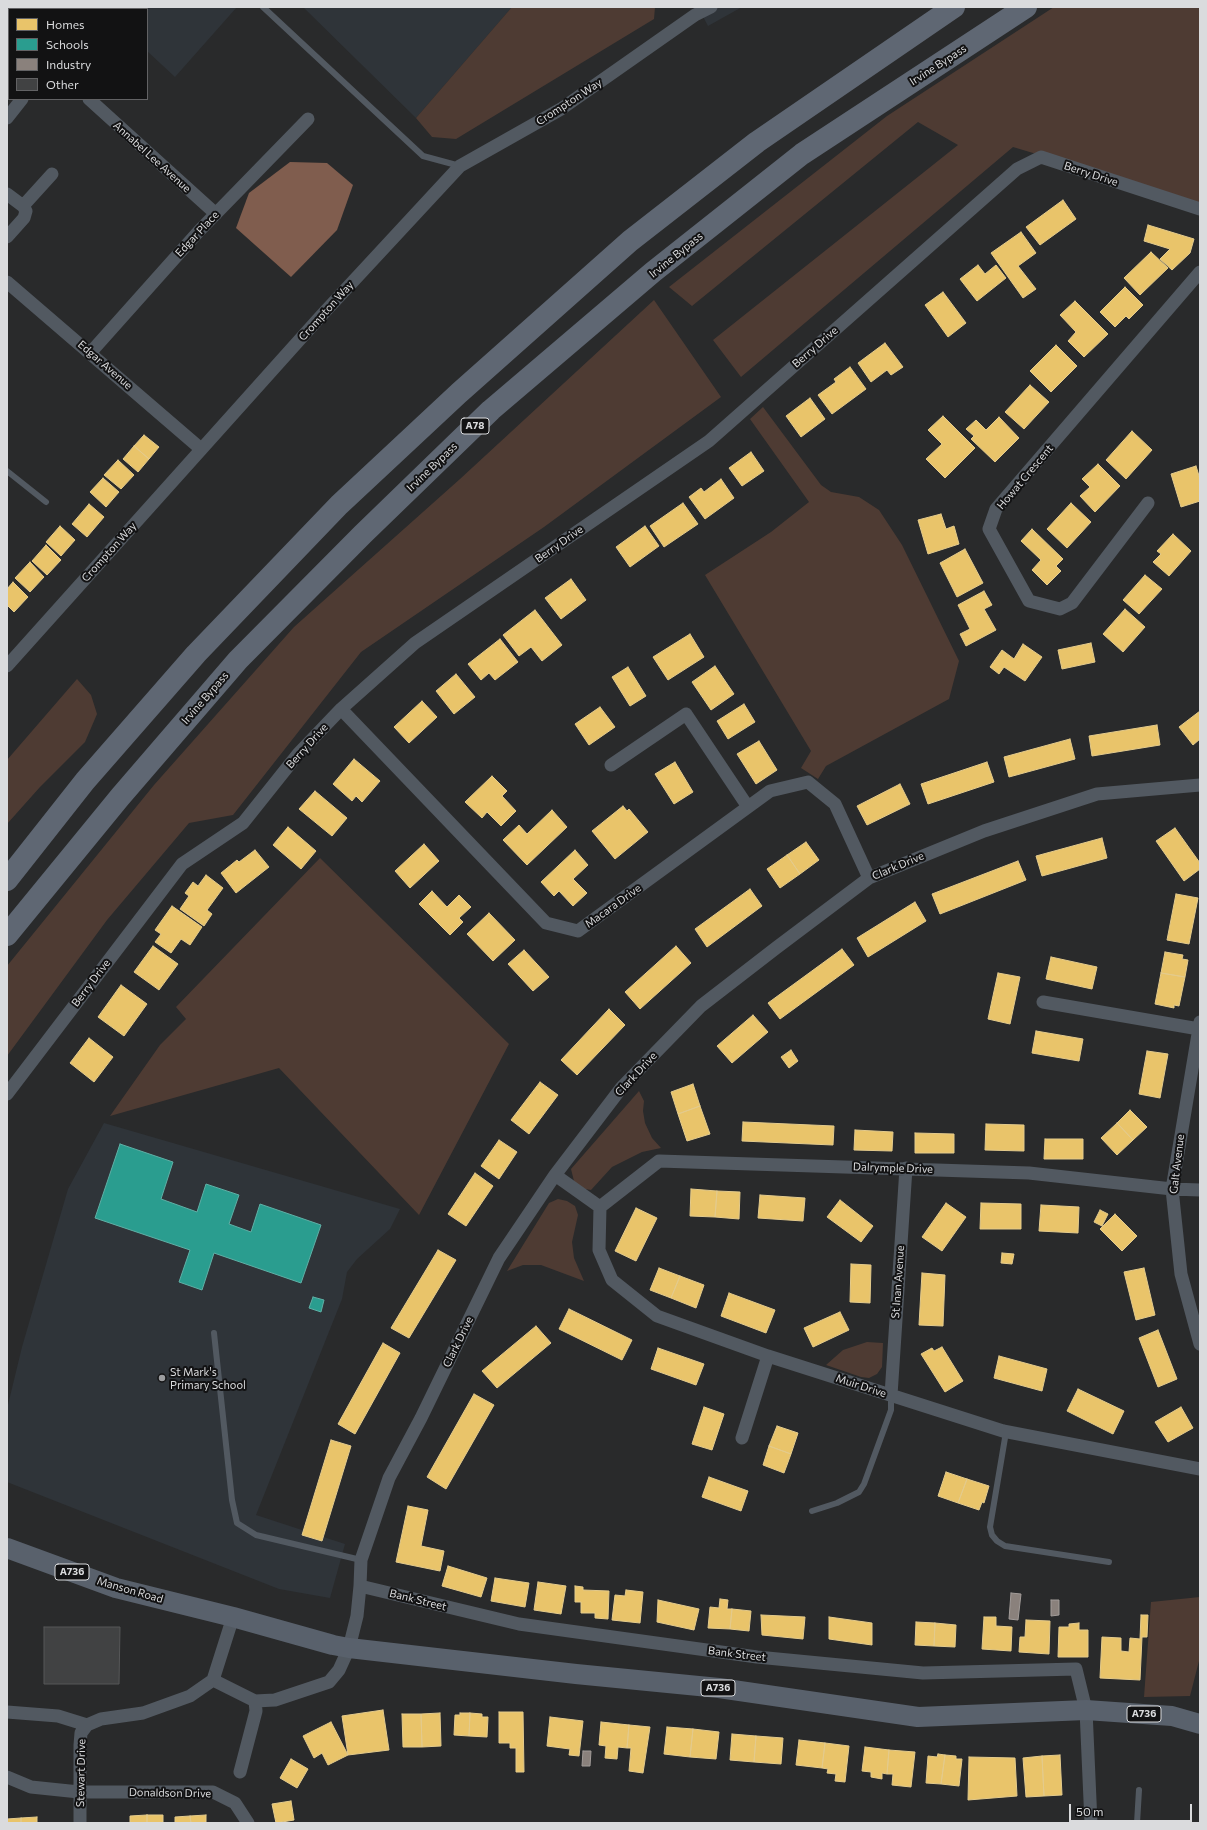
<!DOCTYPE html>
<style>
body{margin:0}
#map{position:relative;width:1207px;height:1830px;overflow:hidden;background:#292a2b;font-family:Commissioner,sans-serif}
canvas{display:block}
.frame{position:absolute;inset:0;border:8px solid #dadbdd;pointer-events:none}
.legend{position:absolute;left:8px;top:8px;width:140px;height:92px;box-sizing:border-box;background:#121213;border:1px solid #626264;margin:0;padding:5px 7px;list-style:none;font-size:12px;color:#dadbdd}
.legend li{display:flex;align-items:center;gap:8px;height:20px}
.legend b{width:20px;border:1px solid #626264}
.scale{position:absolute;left:1069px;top:1804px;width:123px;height:18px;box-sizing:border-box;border:2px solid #dadbdd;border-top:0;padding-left:5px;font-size:12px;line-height:14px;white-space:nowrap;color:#dadbdd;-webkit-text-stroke:3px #121213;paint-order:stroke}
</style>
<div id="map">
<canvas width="1207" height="1830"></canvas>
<div class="frame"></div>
<ul class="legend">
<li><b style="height:11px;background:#e9c46a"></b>Homes</li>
<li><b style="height:11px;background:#2a9d8f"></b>Schools</li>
<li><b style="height:11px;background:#8a817c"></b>Industry</li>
<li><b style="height:11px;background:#414243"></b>Other</li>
</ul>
<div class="scale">50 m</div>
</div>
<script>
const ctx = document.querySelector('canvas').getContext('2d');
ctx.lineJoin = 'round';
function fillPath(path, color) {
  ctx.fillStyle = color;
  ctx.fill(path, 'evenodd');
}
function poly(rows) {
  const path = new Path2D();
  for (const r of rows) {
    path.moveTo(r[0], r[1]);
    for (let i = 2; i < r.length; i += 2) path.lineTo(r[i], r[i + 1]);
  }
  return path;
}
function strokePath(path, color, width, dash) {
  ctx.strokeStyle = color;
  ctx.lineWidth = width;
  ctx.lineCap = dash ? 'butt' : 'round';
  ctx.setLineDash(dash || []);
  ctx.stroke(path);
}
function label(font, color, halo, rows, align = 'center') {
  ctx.font = font + ' Commissioner,sans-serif';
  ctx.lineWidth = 4;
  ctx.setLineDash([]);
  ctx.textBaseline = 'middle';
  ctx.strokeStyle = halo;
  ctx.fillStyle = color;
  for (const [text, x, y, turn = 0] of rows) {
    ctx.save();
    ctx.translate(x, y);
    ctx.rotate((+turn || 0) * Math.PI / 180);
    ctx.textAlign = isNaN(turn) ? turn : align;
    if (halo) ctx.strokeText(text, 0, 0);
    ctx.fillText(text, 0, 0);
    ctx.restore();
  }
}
fillPath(poly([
 [100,7,237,7,175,77,147,51,147,9,102,9],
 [303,7,512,7,416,118],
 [698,7,742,7,708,26],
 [104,1123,400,1209,390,1229,357,1259,347,1272,342,1299,256,1515,345,1544,330,1598,279,1589,7,1482,7,1409,22,1347,68,1189]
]), '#2f3439');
fillPath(poly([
 [512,7,655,7,654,19,456,139,432,137,416,118],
 [1054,7,1200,7,1200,203,1013,147,741,377,713,340,958,145,918,122,692,306,669,287,887,116],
 [654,300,721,397,544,527,361,652,233,815,189,823,107,920,7,1056,7,966,154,785,294,627,460,479],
 [763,407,821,485,831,492,859,497,879,510,902,545,959,661,949,699,826,766,818,779,801,768,811,751,705,575,771,532,809,502,750,419],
 [77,679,91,695,97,714,85,742,40,787,7,824,7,760],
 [320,858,509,1044,419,1215,279,1068,110,1116,160,1045,186,1019,176,1007],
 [639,1091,644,1101,643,1111,645,1123,652,1138,661,1148,642,1152,612,1167,591,1190,585,1189,575,1185,571,1169],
 [558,1199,567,1201,575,1206,578,1215,572,1242,574,1258,584,1281,541,1265,523,1265,507,1271,549,1203],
 [867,1342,883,1343,882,1367,877,1374,869,1378,861,1377,826,1365,843,1350],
 [1200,1597,1200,1657,1190,1696,1144,1697,1151,1602]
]), '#4e3b33');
fillPath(poly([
 [290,162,327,163,353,185,337,230,291,277,236,228,249,193]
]), '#805d4e');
const homes = poly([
 [1063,200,1076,219,1040,245,1026,227,1063,200],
 [1148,225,1194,239,1190,253,1172,270,1160,259,1170,249,1144,241,1148,225],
 [1021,232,1036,253,1018,266,1036,289,1023,298,991,253,1021,232],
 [1151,252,1168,268,1140,295,1124,278,1151,252],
 [978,265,985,274,996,265,1006,278,977,301,960,279,978,265],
 [1125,287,1143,305,1129,319,1126,316,1115,327,1100,312,1125,287],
 [943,292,966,323,948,337,925,305,943,292],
 [1075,301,1108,334,1084,357,1068,341,1076,332,1060,315,1075,301],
 [885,343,903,367,891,375,887,370,871,382,858,363,885,343],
 [1056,345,1077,366,1051,392,1030,371,1056,345],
 [850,367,866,389,832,414,818,395,836,382,834,379,850,367],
 [1030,385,1049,402,1024,429,1005,412,1030,385],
 [810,398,825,419,801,437,786,416,810,398],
 [943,416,975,448,945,478,926,459,942,444,928,430,943,416],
 [999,417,1019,438,995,462,971,439,974,436,966,429,976,420,986,430,999,417],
 [1132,431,1152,450,1126,479,1106,460,1132,431],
 [144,435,159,447,149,459,134,446,144,435],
 [134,446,149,459,138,472,123,459,134,446],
 [751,452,764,471,742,486,729,468,751,452],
 [118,460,134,475,121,489,104,475,118,460],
 [1098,464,1120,486,1095,512,1080,496,1090,487,1082,479,1098,464],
 [1196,466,1200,479,1200,501,1181,507,1171,474,1196,466],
 [103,478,119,492,106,507,90,492,103,478],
 [721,479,734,498,705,519,689,497,701,488,704,492,721,479],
 [683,503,698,524,664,547,650,526,683,503],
 [1071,503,1091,522,1067,548,1047,529,1071,503],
 [89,504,104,517,87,537,72,524,89,504],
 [941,514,946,529,954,526,959,544,928,554,918,520,941,514],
 [60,526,75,540,61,556,46,542,60,526],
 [645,526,659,546,630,567,616,547,645,526],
 [1032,529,1063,559,1056,566,1061,571,1047,585,1032,570,1041,560,1021,541,1032,529],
 [1173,534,1191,551,1169,576,1153,562,1161,554,1157,551,1173,534],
 [46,545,61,560,47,575,32,561,46,545],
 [965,549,983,583,957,597,940,563,965,549],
 [30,562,44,577,30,592,15,578,30,562],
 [1145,575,1162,589,1139,614,1123,600,1145,575],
 [571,579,586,600,561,619,545,598,571,579],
 [13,582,28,597,14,612,7,605,7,589,13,582],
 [984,591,992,605,984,609,996,630,966,646,960,634,970,629,958,605,984,591],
 [1125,609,1145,627,1123,652,1103,634,1125,609],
 [535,610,562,645,542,661,531,647,519,656,503,635,535,610],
 [690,634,704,657,668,680,653,657,690,634],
 [500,639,518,662,495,680,489,673,481,680,468,664,500,639],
 [1091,643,1095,662,1062,669,1058,650,1091,643],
 [1023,644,1042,657,1025,681,1004,667,999,674,990,667,1002,650,1014,659,1023,644],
 [715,666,734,694,711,710,692,682,715,666],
 [628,667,646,696,630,706,612,677,628,667],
 [456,674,475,697,454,714,436,691,456,674],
 [422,701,437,717,409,743,394,727,422,701],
 [744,704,755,722,728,739,717,721,744,704],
 [600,707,615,727,589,745,575,724,600,707],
 [1200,711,1200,739,1193,745,1179,727,1200,711],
 [1157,725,1160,745,1092,756,1089,736,1157,725],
 [1070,739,1075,759,1009,777,1004,757,1070,739],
 [759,741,777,770,756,784,737,754,759,741],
 [354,759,380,781,362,802,356,796,352,801,333,784,354,759],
 [675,762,693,792,674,804,655,774,675,762],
 [987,762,994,782,928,804,921,784,987,762],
 [492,776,507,791,502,796,516,811,501,826,487,812,482,818,465,802,492,776],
 [900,784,910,804,867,825,857,806,900,784],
 [315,791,347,818,332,836,299,809,315,791],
 [623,806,627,811,629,809,648,832,615,859,592,831,623,806],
 [552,810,567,827,527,865,503,840,519,825,527,834,552,810],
 [288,827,316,851,301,869,273,845,288,827],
 [1175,828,1200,863,1200,869,1184,881,1156,841,1175,828],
 [1102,838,1107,858,1042,876,1036,856,1102,838],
 [806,842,819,860,800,874,787,855,806,842],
 [424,844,439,861,410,888,395,871,424,844],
 [255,850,269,867,236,893,221,873,237,860,239,862,255,850],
 [575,850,588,865,573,879,587,893,573,906,559,891,554,896,541,882,575,850],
 [787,855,800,874,780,888,767,869,787,855],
 [1018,861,1026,880,940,914,932,894,1018,861],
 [206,875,223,888,207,910,212,914,204,926,180,909,189,896,185,893,193,882,198,886,206,875],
 [750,889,762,906,707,947,695,929,750,889],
 [432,891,447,907,459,895,471,907,459,918,463,922,450,935,419,904,432,891],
 [1176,894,1198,898,1189,944,1167,940,1176,894],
 [915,902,926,921,868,957,857,938,915,902],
 [172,906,202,927,190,945,181,939,171,953,155,942,161,934,155,930,172,906],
 [489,913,515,940,493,961,467,934,489,913],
 [153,946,178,964,159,990,134,972,153,946],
 [676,946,691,963,640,1009,625,992,676,946],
 [842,949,854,965,780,1019,768,1003,842,949],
 [524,950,549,977,533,991,508,964,524,950],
 [1165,952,1183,955,1182,959,1188,960,1185,977,1161,973,1165,952],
 [1051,957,1097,967,1092,989,1046,979,1051,957],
 [998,973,1020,977,1010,1024,988,1019,998,973],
 [1161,973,1185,977,1179,1006,1174,1005,1174,1008,1155,1004,1161,973],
 [121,985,147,1004,124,1036,98,1017,121,985],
 [609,1009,625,1025,577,1075,561,1060,609,1009],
 [753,1015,768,1032,732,1063,717,1046,753,1015],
 [1036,1031,1083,1039,1079,1061,1032,1053,1036,1031],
 [89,1038,113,1057,94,1082,70,1063,89,1038],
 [791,1050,798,1061,789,1068,781,1057,791,1050],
 [1147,1051,1168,1054,1160,1098,1139,1094,1147,1051],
 [540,1082,558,1095,529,1134,511,1120,540,1082],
 [693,1084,700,1106,678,1114,671,1092,693,1084],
 [700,1106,710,1134,687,1141,678,1114,700,1106],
 [1130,1110,1147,1127,1133,1140,1117,1123,1130,1110],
 [743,1122,834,1126,833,1145,742,1141,743,1122],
 [1117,1123,1133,1140,1117,1155,1101,1138,1117,1123],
 [986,1124,1024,1125,1024,1151,985,1150,986,1124],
 [855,1130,893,1132,892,1151,854,1150,855,1130],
 [915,1133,954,1134,954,1153,915,1153,915,1133],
 [1045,1139,1083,1139,1083,1159,1044,1159,1045,1139],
 [499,1140,517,1152,499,1179,481,1166,499,1140],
 [475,1173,493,1186,466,1226,448,1214,475,1173],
 [691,1189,717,1191,715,1217,690,1216,691,1189],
 [717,1191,740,1192,739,1219,715,1217,717,1191],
 [760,1195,805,1198,803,1221,758,1218,760,1195],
 [840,1200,873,1226,861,1242,827,1217,840,1200],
 [946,1203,966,1217,942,1251,922,1237,946,1203],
 [981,1203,1021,1204,1021,1229,980,1229,981,1203],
 [1041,1205,1079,1207,1078,1233,1039,1231,1041,1205],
 [636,1208,657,1218,636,1261,615,1251,636,1208],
 [1100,1210,1108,1214,1102,1226,1094,1222,1100,1210],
 [1115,1214,1137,1236,1122,1251,1100,1229,1115,1214],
 [438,1250,456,1260,409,1338,391,1328,438,1250],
 [1002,1253,1014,1254,1012,1264,1001,1263,1002,1253],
 [851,1264,871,1265,870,1303,850,1302,851,1264],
 [659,1268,680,1276,671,1298,650,1290,659,1268],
 [1144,1268,1155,1315,1136,1320,1124,1272,1144,1268],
 [922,1273,945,1275,943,1326,919,1325,922,1273],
 [680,1276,704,1285,696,1308,671,1298,680,1276],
 [729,1293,775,1310,766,1333,721,1316,729,1293],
 [569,1309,632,1340,622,1360,559,1329,569,1309],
 [840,1312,849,1330,813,1347,804,1328,840,1312],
 [536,1326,551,1343,497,1388,482,1371,536,1326],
 [1158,1330,1177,1379,1158,1387,1139,1338,1158,1330],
 [383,1343,400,1353,355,1434,338,1424,383,1343],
 [942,1347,963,1381,945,1392,921,1354,932,1348,934,1351,942,1347],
 [658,1348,704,1364,696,1385,651,1369,658,1348],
 [999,1356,1047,1369,1042,1391,994,1378,999,1356],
 [1078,1389,1124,1411,1113,1434,1067,1411,1078,1389],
 [474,1394,494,1405,446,1489,427,1477,474,1394],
 [704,1407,724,1414,712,1450,692,1444,704,1407],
 [1181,1407,1193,1428,1168,1442,1155,1422,1181,1407],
 [777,1426,798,1433,791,1454,769,1446,777,1426],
 [331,1440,351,1446,322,1541,302,1535,331,1440],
 [769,1446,791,1454,784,1473,763,1465,769,1446],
 [946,1472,967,1479,958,1503,938,1496,946,1472],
 [709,1477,748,1491,741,1511,702,1497,709,1477],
 [967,1479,989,1486,984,1503,982,1502,979,1510,958,1503,967,1479],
 [408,1506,428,1510,421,1546,444,1551,440,1571,396,1562,408,1506],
 [448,1566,487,1578,481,1597,442,1586,448,1566],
 [495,1578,529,1583,525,1607,491,1601,495,1578],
 [538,1582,566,1586,561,1614,534,1610,538,1582],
 [575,1586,583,1587,583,1590,609,1591,608,1619,595,1618,595,1613,581,1613,581,1602,575,1602,575,1586],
 [626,1590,643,1592,640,1623,612,1620,615,1595,625,1596,626,1590],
 [720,1599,728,1600,727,1609,732,1609,730,1629,708,1628,710,1607,719,1608,720,1599],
 [658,1600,699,1609,694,1630,657,1622,658,1600],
 [732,1609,751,1611,749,1631,730,1629,732,1609],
 [761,1615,805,1617,803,1639,762,1635,761,1615],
 [1141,1615,1148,1615,1147,1637,1142,1637,1140,1680,1100,1678,1102,1637,1121,1638,1121,1651,1129,1652,1130,1638,1140,1639,1141,1615],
 [829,1617,872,1623,872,1645,829,1639,829,1617],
 [984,1617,996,1617,996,1626,1012,1627,1011,1651,982,1649,984,1617],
 [1026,1620,1050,1621,1049,1654,1019,1652,1020,1637,1025,1637,1026,1620],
 [916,1622,935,1623,934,1646,915,1645,916,1622],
 [935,1623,956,1625,955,1647,934,1646,935,1623],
 [1079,1623,1079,1630,1088,1630,1088,1657,1058,1657,1059,1627,1069,1627,1069,1624,1079,1623],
 [383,1710,389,1750,348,1755,342,1716,383,1710],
 [499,1712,523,1712,524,1772,516,1772,516,1748,510,1748,510,1743,499,1743,499,1712],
 [440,1713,441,1746,422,1747,421,1714,440,1713],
 [460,1713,470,1713,469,1736,454,1735,455,1715,460,1715,460,1713],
 [470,1713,482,1714,482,1717,488,1717,487,1737,469,1736,470,1713],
 [402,1714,421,1714,422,1747,403,1747,402,1714],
 [550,1717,583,1721,579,1756,569,1755,570,1749,547,1746,550,1717],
 [331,1722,348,1755,328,1765,322,1753,314,1758,303,1736,331,1722],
 [601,1722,629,1725,627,1748,618,1747,617,1759,605,1758,606,1746,599,1745,601,1722],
 [629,1725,650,1727,643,1773,629,1771,631,1748,627,1748,629,1725],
 [667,1727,693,1729,690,1757,664,1754,667,1727],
 [693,1729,719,1732,716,1759,690,1757,693,1729],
 [732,1734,756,1736,754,1762,730,1760,732,1734],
 [756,1736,783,1738,781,1764,754,1762,756,1736],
 [799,1740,825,1743,822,1768,796,1765,799,1740],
 [825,1743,849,1746,845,1782,835,1781,836,1774,827,1773,828,1769,822,1768,825,1743],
 [865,1747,889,1750,887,1774,882,1773,882,1779,871,1777,871,1772,862,1771,865,1747],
 [889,1750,915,1752,911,1787,892,1785,893,1774,887,1774,889,1750],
 [938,1754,945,1755,941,1784,926,1783,928,1756,937,1757,938,1754],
 [945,1755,956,1756,956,1759,962,1759,959,1786,941,1784,945,1755],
 [1060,1755,1062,1795,1044,1796,1042,1756,1060,1755],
 [1042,1756,1044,1796,1026,1797,1023,1758,1042,1756],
 [969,1757,1015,1758,1017,1796,968,1800,969,1757],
 [291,1759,308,1769,297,1788,280,1778,291,1759],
 [291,1801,294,1820,276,1823,272,1804,291,1801],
 [147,1815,147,1823,130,1823,130,1816,147,1815],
 [147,1815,163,1815,163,1823,147,1823,147,1815],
 [206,1815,206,1823,191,1823,190,1816,206,1815],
 [190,1816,191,1823,175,1823,175,1817,190,1816],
 [37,1817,37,1823,21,1823,21,1818,37,1817],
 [21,1818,21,1823,7,1823,7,1819,21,1818]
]);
fillPath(homes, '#e9c46a');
strokePath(homes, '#e4cb8c', 1);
const schools = poly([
 [120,1144,173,1162,161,1199,197,1212,206,1184,239,1195,229,1224,251,1232,260,1204,321,1225,301,1283,214,1253,202,1290,179,1282,190,1250,95,1218,120,1144],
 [313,1297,324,1300,321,1312,309,1308,313,1297]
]);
fillPath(schools, '#2a9d8f');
strokePath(schools, '#5fb0a6', 1);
const industry = poly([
 [1011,1593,1021,1594,1018,1620,1009,1619,1011,1593],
 [1051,1600,1059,1600,1059,1615,1051,1616,1051,1600],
 [583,1751,591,1751,590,1766,582,1766,583,1751]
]);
fillPath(industry, '#8a817c');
strokePath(industry, '#a29c99', 1);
const building = poly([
 [44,1627,120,1627,119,1684,44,1684,44,1627]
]);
fillPath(building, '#414243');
strokePath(building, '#565758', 1);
strokePath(poly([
 [263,7,423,156,460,166],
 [7,471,46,502],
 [214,1333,232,1500,237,1523,256,1535,361,1560],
 [1006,1432,990,1527,992,1535,997,1541,1005,1546,1109,1562],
 [812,1511,837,1503,859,1492,864,1484,891,1410,891,1395],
 [1137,1823,1139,1790]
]), '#525961', 6);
strokePath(poly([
 [7,30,9,31],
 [89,99,216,214],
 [7,118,22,99],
 [7,194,23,206,26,211,24,218,7,237],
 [23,206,52,174],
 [7,282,201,449],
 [91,352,199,231,308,119],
 [1148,503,1072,603,1060,609,1029,601,989,529,996,509,1200,272],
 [7,666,320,317,460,166,561,109,695,15,711,7],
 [341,709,546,923,578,931,770,791,808,782,835,804,869,878],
 [611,765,686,714,748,807],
 [1043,1002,1199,1029],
 [1200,1022,1172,1189,1181,1274,1200,1344],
 [7,1094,182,864,243,823,298,754,341,709,415,643,709,441,1017,169,1041,157,1200,209],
 [555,1175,600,1207],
 [600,1207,599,1250,612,1280,657,1316,768,1356,1003,1431,1200,1469],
 [600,1207,659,1161,1029,1173,1172,1189,1200,1190],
 [891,1395,906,1168],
 [742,1438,768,1356],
 [360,1586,519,1624,757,1657,923,1673,1076,1669,1086,1710,1091,1823],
 [213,1680,255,1701,275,1700,329,1682,339,1670,349,1648,357,1616,360,1586,361,1560,389,1478,421,1418,499,1258,555,1175,622,1087,701,1006,776,948,869,878,984,831,1097,794,1200,785],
 [7,1712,58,1716,87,1725,101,1719,143,1713,190,1696,213,1680,233,1617],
 [240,1772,256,1711,255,1701],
 [7,1777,31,1787,79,1792,213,1792,235,1803,248,1823],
 [80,1823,80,1745,81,1733,87,1725]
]), '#525961', 13);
strokePath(poly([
 [7,1548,116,1588,233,1617,333,1645,349,1648,576,1674,719,1688,918,1717,1086,1710,1172,1716,1200,1724]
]), '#59616c', 20);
strokePath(poly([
 [7,880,85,781,196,654,339,505,459,393,630,241,757,142,954,7],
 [7,935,120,797,238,660,363,534,491,410,653,272,802,154,1026,7]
]), '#5f6773', 22);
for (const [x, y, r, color] of [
 [162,1378,4,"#9c9d9f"]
]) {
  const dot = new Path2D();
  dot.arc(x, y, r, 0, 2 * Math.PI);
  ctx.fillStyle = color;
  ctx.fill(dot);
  strokePath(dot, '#121213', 1.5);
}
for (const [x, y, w] of [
 [475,426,28],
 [72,1572,34],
 [718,1688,34],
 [1144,1714,34]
]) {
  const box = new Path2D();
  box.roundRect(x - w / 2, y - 8, w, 16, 3);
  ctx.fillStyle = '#121213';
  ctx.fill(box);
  strokePath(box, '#dadbdd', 1);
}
label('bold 10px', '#dadbdd', null, [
 ["A78",475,426],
 ["A736",72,1572],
 ["A736",718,1688],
 ["A736",1144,1714]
]);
label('11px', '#dadbdd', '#121213', [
 ["Irvine Bypass",938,65,-33],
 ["Crompton Way",569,102,-33],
 ["Annabel Lee Avenue",152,157,42],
 ["Berry Drive",1091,174,18],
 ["Edgar Place",197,234,-47],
 ["Irvine Bypass",676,255,-39],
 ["Crompton Way",326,311,-48],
 ["Berry Drive",815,347,-41],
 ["Edgar Avenue",105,365,41],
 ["Irvine Bypass",432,467,-44],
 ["Howat Crescent",1025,477,-50],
 ["Berry Drive",559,544,-35],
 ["Crompton Way",109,552,-48],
 ["Irvine Bypass",205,698,-49],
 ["Berry Drive",307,746,-48],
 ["Clark Drive",898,866,-23],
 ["Macara Drive",613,906,-36],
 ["Berry Drive",91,983,-53],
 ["Clark Drive",636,1074,-47],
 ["Galt Avenue",1177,1164,-83],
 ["Dalrymple Drive",893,1168,2],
 ["St Inan Avenue",898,1282,-86],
 ["Clark Drive",458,1342,-64],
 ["Muir Drive",861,1386,18],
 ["Manson Road",130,1590,16],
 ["Bank Street",418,1600,14],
 ["Bank Street",737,1654,7],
 ["Stewart Drive",81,1773,-89],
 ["Donaldson Drive",170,1793,1]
]);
label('11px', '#dadbdd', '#121213', [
 ["St Mark's",170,1372],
 ["Primary School",170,1385]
], 'left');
</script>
